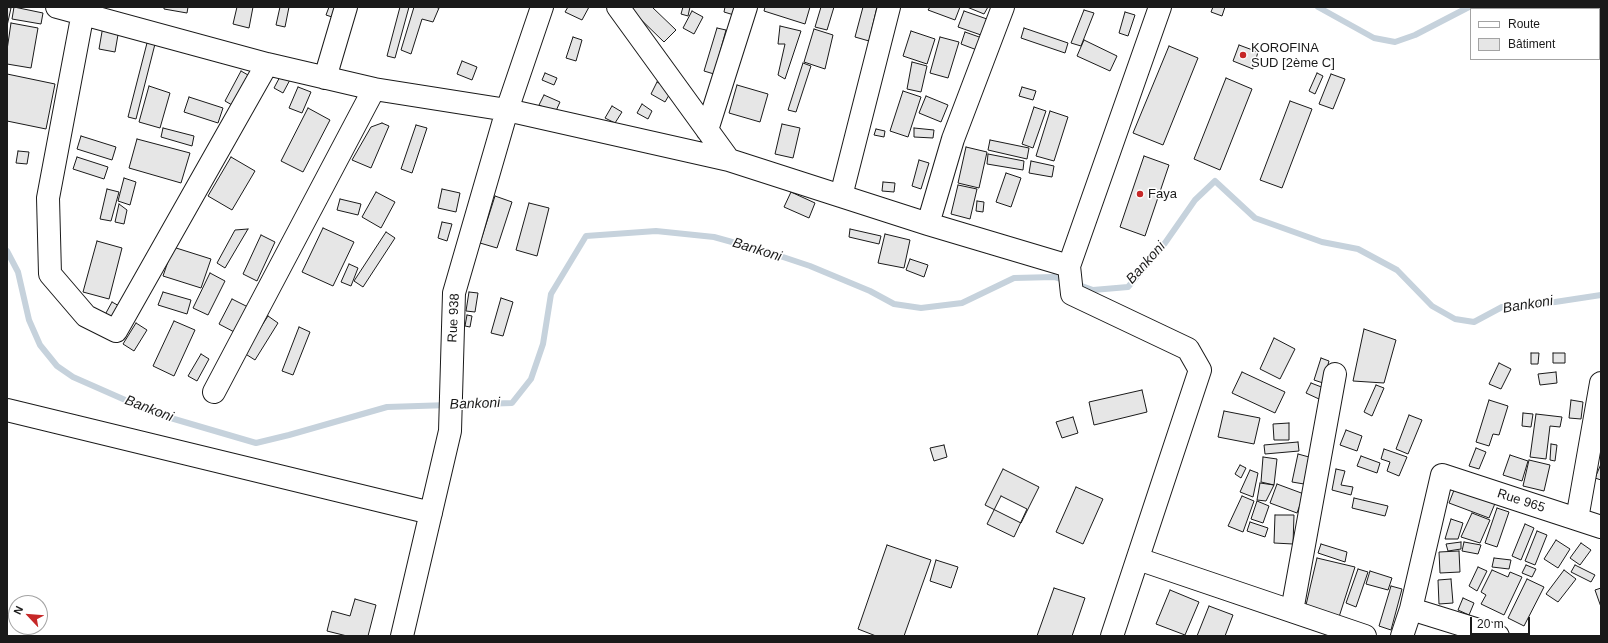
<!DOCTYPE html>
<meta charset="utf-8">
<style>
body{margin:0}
#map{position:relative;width:1608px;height:643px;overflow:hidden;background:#fff;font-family:Arial,sans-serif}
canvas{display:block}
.frame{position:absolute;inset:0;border:8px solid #1a1a1a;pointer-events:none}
.legend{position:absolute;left:1470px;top:8px;width:130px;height:52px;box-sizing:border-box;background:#fff;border:1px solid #a3a3a3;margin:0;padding:5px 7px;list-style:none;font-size:12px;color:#1a1a1a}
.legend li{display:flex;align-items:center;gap:8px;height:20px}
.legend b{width:20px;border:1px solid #a3a3a3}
.north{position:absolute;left:8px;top:595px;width:40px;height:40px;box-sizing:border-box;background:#fff;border:1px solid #a3a3a3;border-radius:50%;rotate:296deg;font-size:11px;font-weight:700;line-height:16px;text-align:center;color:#1a1a1a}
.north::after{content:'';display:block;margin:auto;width:14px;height:18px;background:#c62828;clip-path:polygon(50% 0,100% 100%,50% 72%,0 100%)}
.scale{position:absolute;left:1470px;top:617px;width:60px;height:18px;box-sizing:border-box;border:2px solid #1a1a1a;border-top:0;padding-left:5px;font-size:12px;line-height:14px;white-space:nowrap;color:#1a1a1a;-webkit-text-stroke:3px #fff;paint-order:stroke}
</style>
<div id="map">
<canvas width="1608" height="643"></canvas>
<div class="frame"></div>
<ul class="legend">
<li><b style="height:5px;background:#fff"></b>Route</li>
<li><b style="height:11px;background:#e6e6e6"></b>Bâtiment</li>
</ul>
<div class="north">N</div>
<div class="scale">20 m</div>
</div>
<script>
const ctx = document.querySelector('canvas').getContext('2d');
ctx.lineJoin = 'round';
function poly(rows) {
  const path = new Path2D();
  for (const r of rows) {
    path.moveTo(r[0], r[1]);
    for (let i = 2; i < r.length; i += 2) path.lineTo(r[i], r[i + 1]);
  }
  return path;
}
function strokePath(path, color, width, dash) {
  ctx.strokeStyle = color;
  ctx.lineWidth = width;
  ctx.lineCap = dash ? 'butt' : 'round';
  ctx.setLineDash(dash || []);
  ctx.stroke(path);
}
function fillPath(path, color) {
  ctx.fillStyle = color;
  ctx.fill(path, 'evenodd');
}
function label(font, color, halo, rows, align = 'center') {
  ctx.font = font + ' Arial,sans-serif';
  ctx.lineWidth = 3;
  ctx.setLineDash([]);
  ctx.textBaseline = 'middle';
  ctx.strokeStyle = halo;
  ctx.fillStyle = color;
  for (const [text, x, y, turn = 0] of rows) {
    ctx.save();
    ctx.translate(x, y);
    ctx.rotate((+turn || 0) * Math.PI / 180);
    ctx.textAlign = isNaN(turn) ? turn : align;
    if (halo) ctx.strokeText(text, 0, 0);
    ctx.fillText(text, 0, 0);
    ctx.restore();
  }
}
strokePath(poly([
 [1318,7,1374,38,1395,42,1415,35,1469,7],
 [7,251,18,272,29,320,40,345,57,366,73,377,157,414,256,443,289,435,387,407,512,403,531,379,543,344,551,294,586,236,656,231,714,237,768,252,810,266,870,291,894,304,921,308,962,303,1014,278,1054,277,1067,281],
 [1076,284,1093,290,1128,287,1165,243,1195,200,1215,181,1255,218,1322,242,1358,249,1397,270,1432,306,1455,319,1474,322,1502,307,1555,302,1601,295]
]), '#c6d2dc', 6);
const building = poly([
 [7,7,11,8,7,26,7,7],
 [14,7,43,13,41,24,12,19,14,7],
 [164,7,188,7,187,13,164,9,164,7],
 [237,7,253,7,249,28,233,24,237,7],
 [280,7,289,7,285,27,276,25,280,7],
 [329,7,342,7,338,19,326,15,329,7],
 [400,7,409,7,395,58,387,56,400,7],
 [414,7,434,7,439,8,433,22,422,19,411,54,401,50,414,7],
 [568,7,589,7,582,20,565,12,568,7],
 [628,7,652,7,676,30,664,42,628,7],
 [683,7,690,7,688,16,681,14,683,7],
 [725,7,736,7,734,15,724,12,725,7],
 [765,7,810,7,805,24,764,11,765,7],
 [821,7,834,7,827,30,815,27,821,7],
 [863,7,877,7,869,41,855,37,863,7],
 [930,7,960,7,955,20,928,10,930,7],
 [967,7,988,7,984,14,967,7],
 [1213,7,1225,7,1222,16,1211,12,1213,7],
 [1084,10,1094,13,1081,46,1071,43,1084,10],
 [692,11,703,17,694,34,683,28,692,11],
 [964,11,987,19,981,35,958,27,964,11],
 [1125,12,1135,15,1128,36,1119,33,1125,12],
 [11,23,38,28,31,68,7,64,7,50,11,23],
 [103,26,119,29,115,52,99,49,103,26],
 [780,26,801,31,785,79,778,75,785,44,778,44,780,26],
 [717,28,726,30,714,74,704,71,717,28],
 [1024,28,1068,43,1065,53,1021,38,1024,28],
 [814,29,833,35,825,69,804,62,814,29],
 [911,31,935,39,927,64,903,56,911,31],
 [965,32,982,38,977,50,961,44,965,32],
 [573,37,582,40,576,61,566,58,573,37],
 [940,37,959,42,948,78,930,73,940,37],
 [1084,40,1117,56,1110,71,1077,56,1084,40],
 [147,43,155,44,136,119,128,117,147,43],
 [1239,45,1258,52,1253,69,1233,61,1239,45],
 [1169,46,1198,58,1163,145,1133,133,1169,46],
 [462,61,477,67,472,80,457,74,462,61],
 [912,62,927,66,921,92,907,89,912,62],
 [803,63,811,66,796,112,788,110,803,63],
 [241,71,248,75,232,105,225,101,241,71],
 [283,71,292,76,283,93,274,88,283,71],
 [545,73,557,78,554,85,542,80,545,73],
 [1317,73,1323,76,1315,94,1309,91,1317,73],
 [7,74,55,84,46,129,7,121,7,74],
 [1331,74,1345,79,1333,109,1319,104,1331,74],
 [1226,78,1252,89,1220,170,1194,159,1226,78],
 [657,82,672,90,665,102,651,94,657,82],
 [737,85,768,94,760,122,729,113,737,85],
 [149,86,170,93,160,128,139,122,149,86],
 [298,87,311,92,302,113,289,108,298,87],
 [1022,87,1036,91,1033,100,1019,96,1022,87],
 [903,91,921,97,908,137,890,131,903,91],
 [544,95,560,102,555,113,539,105,544,95],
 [926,96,948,105,941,122,919,113,926,96],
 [189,97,223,108,218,123,184,112,189,97],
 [1290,101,1312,109,1282,188,1260,180,1290,101],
 [642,104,652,111,648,119,637,113,642,104],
 [612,106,622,112,615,123,605,118,612,106],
 [1034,107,1046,111,1033,148,1022,144,1034,107],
 [308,108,330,120,303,172,281,161,308,108],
 [1050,111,1068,117,1054,161,1036,156,1050,111],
 [382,123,389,126,371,168,352,160,371,127,382,123],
 [782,124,800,128,793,158,775,154,782,124],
 [416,125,427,128,412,173,401,169,416,125],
 [163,128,194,136,192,146,161,137,163,128],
 [914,128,934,130,933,138,914,137,914,128],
 [876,129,885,131,884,137,874,135,876,129],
 [81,136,116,147,112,160,77,149,81,136],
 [137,139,190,153,181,183,129,168,137,139],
 [990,140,1029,148,1027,159,988,150,990,140],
 [966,147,987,152,979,188,958,183,966,147],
 [18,151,29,152,27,164,16,163,18,151],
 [988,154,1024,161,1023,170,987,164,988,154],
 [1144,156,1169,165,1145,236,1120,227,1144,156],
 [77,157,108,167,104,179,73,169,77,157],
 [231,157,255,171,232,210,208,196,231,157],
 [919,160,929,163,921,189,912,186,919,160],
 [1031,161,1054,166,1052,177,1029,173,1031,161],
 [1006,173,1021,178,1011,207,996,202,1006,173],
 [124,178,136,182,130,205,118,201,124,178],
 [883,182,895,183,894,192,882,191,883,182],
 [958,185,977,189,970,219,951,214,958,185],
 [107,189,119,192,111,221,100,219,107,189],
 [442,189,460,193,456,212,438,208,442,189],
 [376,192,395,202,381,228,362,217,376,192],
 [791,192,815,203,809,218,784,207,791,192],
 [495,196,512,202,497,248,480,243,495,196],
 [340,199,361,204,358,215,337,210,340,199],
 [977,201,984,202,983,212,976,211,977,201],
 [529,203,549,208,537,256,516,250,529,203],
 [119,204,127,210,124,224,115,222,119,204],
 [442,222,452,224,447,241,438,238,442,222],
 [323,228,354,242,333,286,302,272,323,228],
 [248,229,225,268,217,263,235,230,248,229],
 [850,229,881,236,879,244,849,237,850,229],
 [386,232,395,238,363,287,354,281,386,232],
 [885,234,910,240,904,268,878,263,885,234],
 [261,235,275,242,257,281,243,274,261,235],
 [97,241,122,248,109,299,83,292,97,241],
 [173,247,211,259,201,288,163,276,173,247],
 [910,259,928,265,924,277,906,270,910,259],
 [349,264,358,268,351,286,341,282,349,264],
 [210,273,225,281,208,315,193,308,210,273],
 [163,292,191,300,187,314,158,305,163,292],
 [469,292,478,293,475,312,466,311,469,292],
 [501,298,513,302,503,336,491,333,501,298],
 [232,299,252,309,238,334,219,324,232,299],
 [112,302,121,307,110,327,101,322,112,302],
 [467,315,472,316,470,327,465,326,467,315],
 [268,316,278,323,255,360,244,353,268,316],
 [174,321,195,330,174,376,153,366,174,321],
 [136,323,147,330,134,351,123,344,136,323],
 [299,327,310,332,293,375,282,371,299,327],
 [1364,329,1396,340,1384,383,1353,381,1364,329],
 [1274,338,1295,349,1280,379,1260,369,1274,338],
 [1531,353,1539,353,1538,364,1531,364,1531,353],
 [1553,353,1565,353,1565,363,1553,363,1553,353],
 [201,354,209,359,197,381,188,376,201,354],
 [1321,358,1329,361,1323,383,1314,380,1321,358],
 [1499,363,1511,369,1501,389,1489,384,1499,363],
 [1242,372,1285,392,1275,413,1232,393,1242,372],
 [1556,372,1557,383,1540,385,1538,374,1556,372],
 [1311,383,1324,388,1319,399,1306,393,1311,383],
 [1376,385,1384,388,1372,416,1364,412,1376,385],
 [1142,390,1147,412,1094,425,1089,402,1142,390],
 [1489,400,1508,406,1499,435,1493,434,1489,446,1476,442,1489,400],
 [1571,400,1583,402,1581,419,1569,418,1571,400],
 [1224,411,1260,418,1254,444,1218,437,1224,411],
 [1523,413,1533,414,1531,427,1522,426,1523,413],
 [1536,414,1562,417,1560,427,1550,426,1546,459,1530,457,1536,414],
 [1409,415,1422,420,1408,454,1396,449,1409,415],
 [1073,417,1078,433,1062,438,1056,422,1073,417],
 [1289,423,1289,440,1274,440,1273,424,1289,423],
 [1346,430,1362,436,1357,451,1340,445,1346,430],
 [1298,442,1299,451,1265,454,1264,445,1298,442],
 [1551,444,1557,445,1555,461,1550,460,1551,444],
 [944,445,947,457,934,461,930,448,944,445],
 [1476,448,1486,452,1479,469,1469,466,1476,448],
 [1384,449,1407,457,1399,476,1387,471,1390,462,1381,459,1384,449],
 [1298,454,1309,457,1304,484,1292,482,1298,454],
 [1510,455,1528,461,1522,481,1503,475,1510,455],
 [1361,456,1380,463,1377,473,1357,466,1361,456],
 [1263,457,1277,459,1274,485,1261,482,1263,457],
 [1529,460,1550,465,1544,491,1523,486,1529,460],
 [1601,464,1601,480,1595,478,1601,464],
 [1240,465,1246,468,1241,478,1235,474,1240,465],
 [1003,469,1039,487,1021,523,985,505,1003,469],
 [1336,469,1345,471,1341,485,1353,487,1351,495,1332,490,1336,469],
 [1250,470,1258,473,1253,497,1240,492,1250,470],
 [1260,483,1274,485,1266,501,1257,500,1260,483],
 [1277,484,1304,494,1297,513,1270,503,1277,484],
 [1456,485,1496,501,1489,518,1449,503,1456,485],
 [1076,487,1103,499,1083,544,1056,532,1076,487],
 [1001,496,1027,509,1014,537,987,524,1001,496],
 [1242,496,1254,501,1243,532,1228,526,1242,496],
 [1354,498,1388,506,1385,516,1352,508,1354,498],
 [1257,501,1269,506,1263,523,1251,519,1257,501],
 [1497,508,1509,512,1497,547,1485,543,1497,508],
 [1472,513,1490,520,1480,543,1461,537,1472,513],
 [1275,515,1294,515,1293,544,1274,543,1275,515],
 [1451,519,1463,523,1458,539,1445,539,1451,519],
 [1250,522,1268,528,1265,537,1247,531,1250,522],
 [1525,524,1534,528,1521,560,1512,556,1525,524],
 [1537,531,1547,535,1535,565,1525,561,1537,531],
 [1556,540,1570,549,1558,568,1544,559,1556,540],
 [1461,542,1461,549,1448,551,1446,544,1461,542],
 [1464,542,1481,545,1478,554,1462,551,1464,542],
 [1581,543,1591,550,1580,565,1570,558,1581,543],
 [1321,544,1347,552,1345,562,1318,553,1321,544],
 [887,545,931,560,904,636,876,636,858,629,887,545],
 [1459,551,1460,572,1440,573,1439,552,1459,551],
 [1317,558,1355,567,1339,617,1306,605,1317,558],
 [1494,558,1511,560,1509,569,1492,567,1494,558],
 [936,560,958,567,951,588,930,581,936,560],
 [1526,565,1536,569,1532,577,1522,573,1526,565],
 [1575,565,1595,575,1591,582,1571,572,1575,565],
 [1478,567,1487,571,1477,591,1469,586,1478,567],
 [1358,569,1368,572,1356,607,1346,603,1358,569],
 [1492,570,1508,577,1510,572,1522,577,1504,615,1481,604,1486,595,1481,592,1492,570],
 [1564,570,1576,579,1558,602,1546,594,1564,570],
 [1370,571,1392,578,1388,590,1366,584,1370,571],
 [1451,579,1453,603,1439,604,1438,580,1451,579],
 [1527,579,1544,587,1524,626,1508,618,1527,579],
 [1391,586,1402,589,1391,630,1379,626,1391,586],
 [1054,588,1085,598,1072,636,1037,636,1054,588],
 [1601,588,1601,607,1595,590,1601,588],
 [1170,590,1199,602,1185,635,1156,624,1170,590],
 [1463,598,1474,603,1469,615,1458,610,1463,598],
 [355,599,376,605,368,636,347,636,327,631,332,611,350,616,355,599],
 [1209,606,1233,615,1225,636,1197,636,1209,606]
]);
fillPath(building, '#e6e6e6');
strokePath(building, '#1a1a1a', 1);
const minor = poly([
 [57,7,267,64,374,89,507,110,729,160],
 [84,7,48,198,50,274,86,316,116,331,267,64],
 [618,7,729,160,928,224,1069,266],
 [325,78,346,7],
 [707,130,746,7],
 [841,196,889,7],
 [928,224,953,139,1003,7],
 [214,392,374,89],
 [7,410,431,513],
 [1577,519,1601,383],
 [1138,559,1365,636],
 [1411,609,1498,636],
 [1292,611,1335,374],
 [402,636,450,431,454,293,507,110,542,7],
 [1112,636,1200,370,1188,349,1072,294,1069,266,1160,7],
 [1402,636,1411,609,1442,475,1601,527]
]);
strokePath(minor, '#1a1a1a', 24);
strokePath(minor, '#fff', 22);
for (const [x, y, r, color] of [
 [1243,55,4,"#c62828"],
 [1140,194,4,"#c62828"]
]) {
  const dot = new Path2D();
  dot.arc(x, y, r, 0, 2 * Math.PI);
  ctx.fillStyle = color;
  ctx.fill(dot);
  strokePath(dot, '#fff', 1.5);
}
label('13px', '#1a1a1a', '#fff', [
 ["KOROFINA",1251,48],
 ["SUD [2ème C]",1251,63],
 ["Faya",1148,194]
], 'left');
label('13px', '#1a1a1a', '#fff', [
 ["Rue 938",454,318,-87],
 ["Rue 965",1521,501,18]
]);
label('italic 14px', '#1a1a1a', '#fff', [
 ["Bankoni",757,250,17],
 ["Bankoni",1146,263,-48],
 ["Bankoni",1528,305,-9],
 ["Bankoni",475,404,-2],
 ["Bankoni",149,409,21]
]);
</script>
